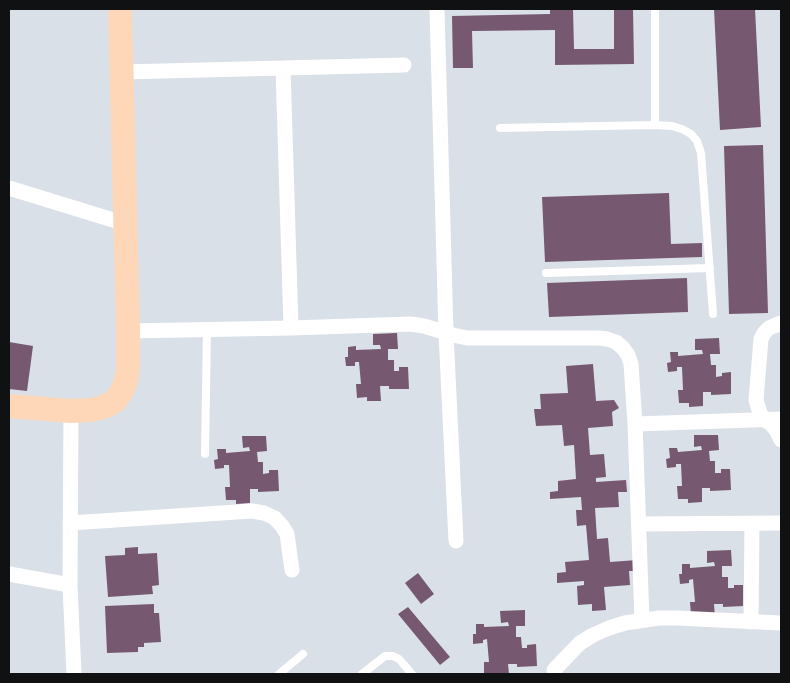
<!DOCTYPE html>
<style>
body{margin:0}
#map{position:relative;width:790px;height:683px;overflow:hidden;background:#d9e0e7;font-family:Lora,serif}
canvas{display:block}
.frame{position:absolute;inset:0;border:10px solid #0f1113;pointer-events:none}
</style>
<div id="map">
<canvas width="790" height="683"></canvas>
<div class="frame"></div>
</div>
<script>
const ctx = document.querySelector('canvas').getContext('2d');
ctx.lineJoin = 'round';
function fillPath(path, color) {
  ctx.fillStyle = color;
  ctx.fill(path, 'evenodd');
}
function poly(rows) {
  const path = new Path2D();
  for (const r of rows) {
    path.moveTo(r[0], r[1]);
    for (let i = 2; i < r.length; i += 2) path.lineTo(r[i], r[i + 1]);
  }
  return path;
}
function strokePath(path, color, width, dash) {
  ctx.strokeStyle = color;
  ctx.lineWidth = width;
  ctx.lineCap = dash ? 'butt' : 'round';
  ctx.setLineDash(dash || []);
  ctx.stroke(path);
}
fillPath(poly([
 [550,9,573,9,574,49,614,49,614,9,633,9,634,64,555,65,555,30,472,31,473,68,453,68,452,16,550,14],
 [714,9,755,9,761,127,720,130],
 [763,145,768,313,729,314,724,146],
 [669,193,671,244,702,243,702,257,545,262,542,197],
 [687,278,688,312,549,317,547,283],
 [397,333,398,349,388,349,388,360,394,360,394,371,399,371,399,367,408,367,409,389,389,389,389,386,380,386,381,401,367,401,367,397,357,398,356,384,361,384,359,362,355,362,355,366,346,366,345,357,348,357,348,347,356,346,356,350,381,349,380,345,373,345,373,334],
 [719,338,720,354,710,354,711,365,716,365,716,377,722,376,722,373,731,372,731,394,711,395,711,392,703,392,703,406,689,407,689,403,679,403,678,390,683,390,682,367,677,367,677,371,668,372,667,363,671,362,670,352,678,352,678,356,703,354,702,350,695,350,695,339],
 [9,342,33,346,27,391,9,389],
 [593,364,596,401,614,400,619,408,612,412,613,426,588,428,590,455,604,454,606,477,596,478,596,482,626,480,627,492,618,492,619,507,595,508,597,539,608,538,610,562,637,560,637,571,629,571,630,585,604,587,606,610,592,611,592,604,578,605,577,586,584,585,584,581,557,583,557,573,566,572,565,562,589,560,586,525,577,526,576,510,582,510,581,497,550,499,550,492,558,491,558,481,576,479,574,445,564,446,562,425,536,426,534,409,541,409,540,394,568,393,566,366],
 [694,435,718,435,719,450,709,451,710,461,715,461,715,473,721,473,721,469,730,469,731,490,710,491,710,488,702,488,702,502,688,503,688,499,678,499,677,486,682,486,681,464,676,464,676,467,667,468,666,459,670,458,669,448,677,448,678,452,702,450,701,446,694,447],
 [242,436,266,436,267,451,257,452,258,462,263,462,263,474,269,473,269,470,278,470,279,491,258,492,258,489,250,489,250,503,236,504,236,500,226,500,225,487,230,487,229,465,224,465,224,468,215,469,214,460,218,459,217,449,226,449,226,453,250,451,249,447,243,448],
 [138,547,138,554,157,553,159,585,152,586,153,594,108,597,105,556,125,555,125,548],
 [731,550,732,566,722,566,722,577,728,577,728,588,734,588,734,585,743,585,743,606,723,607,723,604,714,604,715,618,691,615,690,602,695,602,693,579,689,580,689,583,680,584,679,574,682,574,682,564,690,564,690,568,715,566,714,562,707,563,707,551],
 [418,573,434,594,421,604,405,583],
 [154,604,154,613,159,613,161,642,144,643,144,647,138,647,138,652,107,653,105,606],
 [408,607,450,657,440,665,398,614],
 [525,610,525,626,516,626,516,637,521,637,522,648,527,648,527,645,536,644,537,666,517,667,517,664,508,664,509,674,484,674,484,662,489,662,487,639,483,640,483,643,473,644,473,634,476,634,476,624,484,624,484,627,509,626,508,622,501,623,500,611]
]), '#765870');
strokePath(poly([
 [655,125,655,9],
 [500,128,655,125,672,126,682,129,691,134,697,141,701,153,713,314],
 [546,273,710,268],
 [205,454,207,330],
 [279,674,303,654],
 [362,674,385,656,393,656,399,659,412,674]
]), '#fff', 8);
strokePath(poly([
 [437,9,446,333,456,541],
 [283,68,291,328],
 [122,72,404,65],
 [9,188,126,224],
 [781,323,769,328,764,333,761,339,756,400,760,413,765,420,771,424,776,430,781,440],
 [128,331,291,328,410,324,424,326,453,335,467,338,598,338,607,339,616,342,623,348,628,355,631,364,635,424,642,620],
 [71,411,70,585,74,674],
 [635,424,781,419],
 [70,523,252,511,264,513,275,518,282,526,287,534,292,570],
 [639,524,781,523],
 [9,574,70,585],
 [751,622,752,523],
 [554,670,580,643,593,635,609,628,625,623,659,618,677,618,781,623]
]), '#fff', 15);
strokePath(poly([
 [9,406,71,411,91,410,104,407,115,401,122,391,126,381,128,366,128,331,120,9]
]), '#fdd7b8', 24);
</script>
